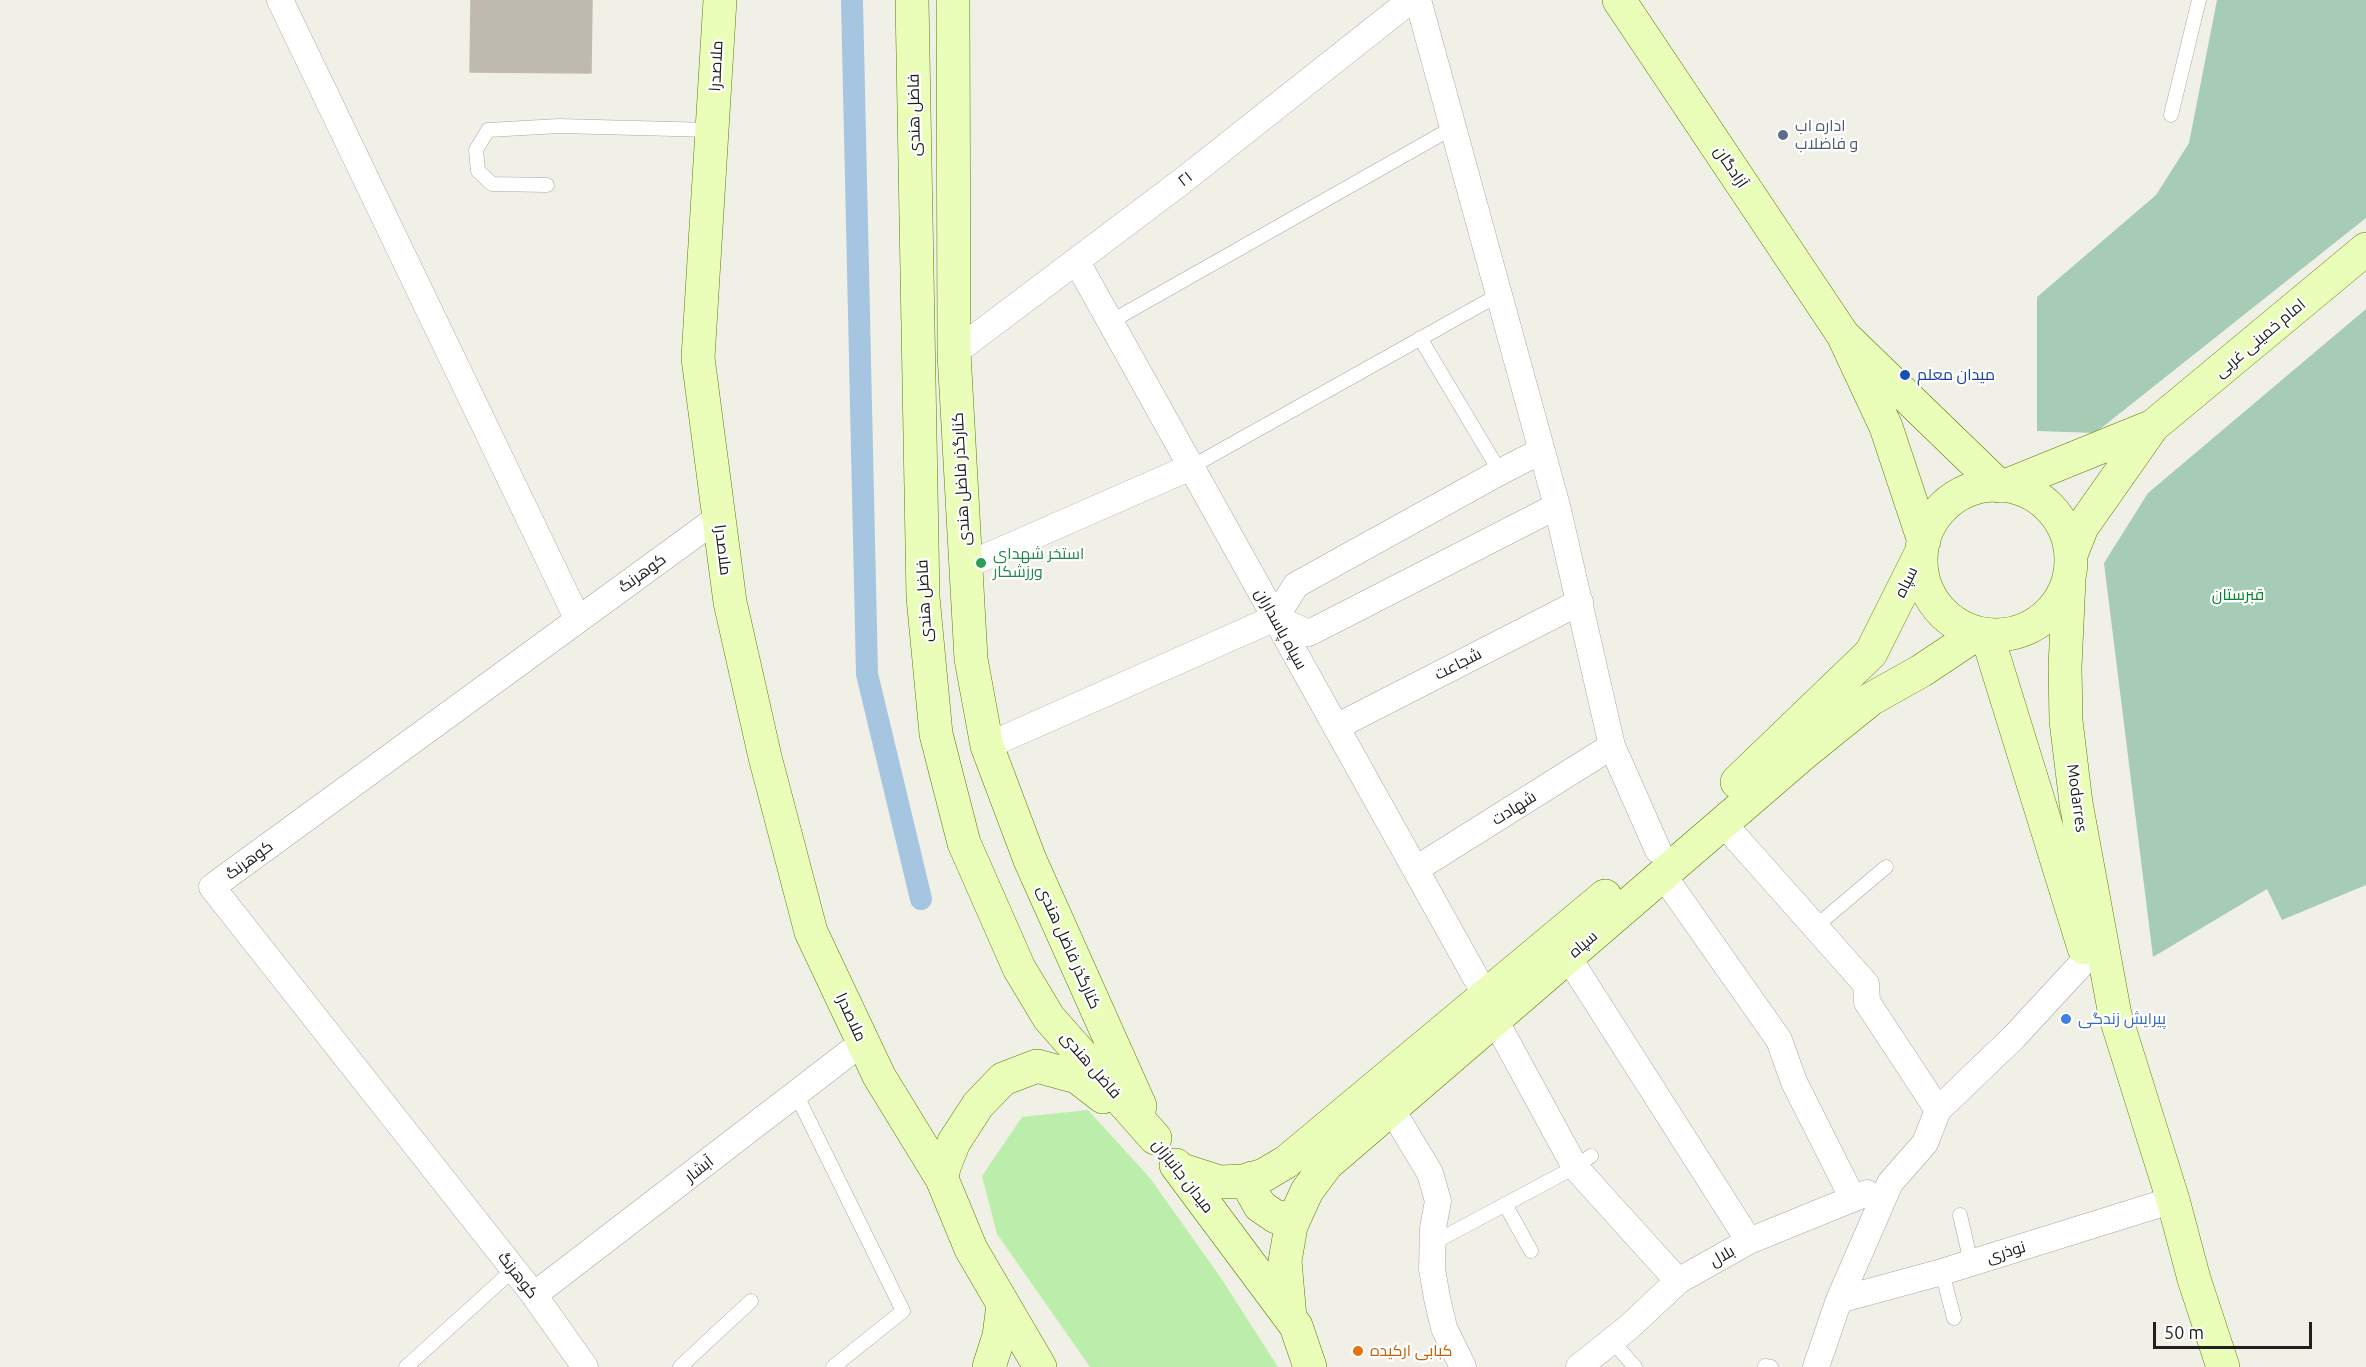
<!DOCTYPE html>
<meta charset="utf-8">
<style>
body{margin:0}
#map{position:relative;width:2366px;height:1367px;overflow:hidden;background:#f1f0e7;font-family:Ubuntu,sans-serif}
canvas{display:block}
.scale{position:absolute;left:2153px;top:1322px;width:159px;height:27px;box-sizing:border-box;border:3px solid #202020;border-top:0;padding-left:8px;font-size:18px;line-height:21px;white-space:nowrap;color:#202020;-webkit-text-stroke:4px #fff;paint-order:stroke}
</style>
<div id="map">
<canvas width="2366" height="1367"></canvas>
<div class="scale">50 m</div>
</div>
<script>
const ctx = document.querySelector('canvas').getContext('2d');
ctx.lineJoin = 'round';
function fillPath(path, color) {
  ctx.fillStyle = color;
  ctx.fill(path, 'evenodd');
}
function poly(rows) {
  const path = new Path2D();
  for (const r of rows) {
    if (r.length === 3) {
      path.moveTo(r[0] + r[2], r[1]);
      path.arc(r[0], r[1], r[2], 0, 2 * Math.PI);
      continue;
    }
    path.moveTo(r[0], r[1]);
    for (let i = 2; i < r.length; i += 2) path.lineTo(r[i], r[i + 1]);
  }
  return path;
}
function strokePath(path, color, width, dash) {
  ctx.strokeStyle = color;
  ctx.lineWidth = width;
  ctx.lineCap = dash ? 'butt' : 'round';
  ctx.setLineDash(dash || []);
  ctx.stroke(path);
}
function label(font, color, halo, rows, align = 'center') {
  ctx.font = font + ' Ubuntu,Cairo,sans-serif';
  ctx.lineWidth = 4.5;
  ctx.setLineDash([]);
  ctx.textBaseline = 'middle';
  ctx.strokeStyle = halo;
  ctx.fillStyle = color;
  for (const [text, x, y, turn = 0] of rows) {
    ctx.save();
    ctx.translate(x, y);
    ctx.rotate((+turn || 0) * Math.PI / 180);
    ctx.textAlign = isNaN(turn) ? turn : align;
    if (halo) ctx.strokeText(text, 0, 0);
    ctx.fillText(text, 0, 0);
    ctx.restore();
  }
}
fillPath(poly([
 [1088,1110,1150,1178,1221,1278,1278,1367,1090,1367,997,1234,982,1176,1022,1117]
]), '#bea');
fillPath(poly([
 [2217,0,2366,0,2366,218,2095,433,2037,431,2037,297,2156,195,2189,143],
 [2366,309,2366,885,2282,920,2267,889,2153,957,2104,563,2148,493]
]), '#a6ccb5');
strokePath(poly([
 [852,0,867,674,921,899]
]), '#a5c5e1', 22);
const building = poly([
 [471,0,592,0,591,73,470,72,471,0]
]);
fillPath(building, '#bfbaaf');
strokePath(building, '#c4bba8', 1.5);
const lane = poly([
 [2171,115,2199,0],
 [547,185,492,184,478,171,476,150,488,130,559,126,712,130],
 [1110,322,1454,127],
 [1420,338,1500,472],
 [1191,467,1500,294],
 [1815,927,1886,867],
 [796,1094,903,1311,833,1367],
 [1505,1204,1531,1251],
 [1960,1215,1971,1263],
 [1433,1243,1575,1167,1591,1156],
 [1942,1272,1954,1318],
 [1612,1341,1635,1367],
 [1765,1366,1771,1367],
 [406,1367,514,1269],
 [680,1367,751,1301]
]);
const street = poly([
 [280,0,578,620],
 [1418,0,1557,506,1612,746,1658,850],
 [1077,262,1486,996],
 [954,353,1181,182,1411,0],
 [965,566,1191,467],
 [1275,618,1309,633,1557,506],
 [1336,727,1580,602],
 [987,746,1275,618,1296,585,1500,472,1541,451],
 [1723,823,1866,984,1867,1002,1938,1110],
 [1416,869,1612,746],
 [1663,875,1779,1040,1794,1082,1853,1199],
 [1568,957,1749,1241],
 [1495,1020,1575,1167,1678,1281],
 [1392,1110,1430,1173,1438,1201,1433,1228,1432,1269,1437,1298,1444,1328,1463,1367],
 [534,1295,863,1042],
 [1839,1300,1942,1272,2173,1200],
 [585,1367,534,1295,212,887,719,517],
 [1579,1367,1629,1327,1678,1281,1749,1241,1867,1193],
 [1816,1367,1839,1300,1890,1183,1925,1143,1938,1110,2014,1037,2087,958]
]);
const secondary = poly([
 [720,0,698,358,730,602,765,757,811,932,879,1076,942,1179],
 [912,0,923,597,936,734,964,843,1019,968,1049,1018,1155,1138],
 [953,0,954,353,971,659,987,746,1030,860,1140,1106],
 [1619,0,1843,335],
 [2153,426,2366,249],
 [1996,560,75],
 [2005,486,2153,426,2082,527,2071,555],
 [1924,541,1886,427,1843,335,1999,486],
 [2069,579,2065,667,2066,721,2076,803,2115,1015,2173,1200,2194,1279,2223,1367],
 [1987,635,2084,948],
 [1737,782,1871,653,1921,553],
 [1176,1165,1296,1326,1310,1367],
 [1179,1169,1219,1182,1243,1181,1264,1175,1286,1162,1605,896],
 [1252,1178,1252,1192,1260,1206,1276,1217,1294,1219],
 [1290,1318,1285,1261,1291,1226,1307,1191,1327,1164,1803,754,1871,699,1921,671,1978,633],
 [989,1367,999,1336,1003,1305],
 [1040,1367,971,1249,942,1179,944,1167,954,1142,978,1105,1003,1079,1037,1066,1077,1077,1103,1097]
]);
strokePath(lane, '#a7a7a7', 15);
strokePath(street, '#a7a7a7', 27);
strokePath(secondary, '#537f00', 34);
strokePath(lane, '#fff', 14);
strokePath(street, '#fff', 26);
strokePath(secondary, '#eafdb9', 33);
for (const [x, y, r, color] of [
 [1783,135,6,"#5c6f8a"],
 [1905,375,6,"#1a4fb4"],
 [981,563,6,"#2e9e5b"],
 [2066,1019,6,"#3f7fe0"],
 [1358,1351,6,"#e8710a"]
]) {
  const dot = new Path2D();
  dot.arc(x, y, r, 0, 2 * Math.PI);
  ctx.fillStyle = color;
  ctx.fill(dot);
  strokePath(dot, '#fff', 2);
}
label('16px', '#202020', '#fff', [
 ["ملاصدرا",716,66,-87],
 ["فاضل هندی",914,115,-91],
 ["آزادگان",1731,167,56],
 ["۲۱",1185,179,-38],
 ["امام خمینی غربی",2260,338,-40],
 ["کنارگذر فاضل هندی",961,479,-93],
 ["ملاصدرا",723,550,83],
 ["کوهرنگ",642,573,-36],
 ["سپاه",1906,582,-64],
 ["فاضل هندی",924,601,-93],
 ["سپاه پاسداران",1281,629,61],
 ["شجاعت",1458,664,-27],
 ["Modarres",2077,798,82],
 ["شهادت",1514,808,-32],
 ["کوهرنگ",249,860,-36],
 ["سپاه",1583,944,-41],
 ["کنارگذر فاضل هندی",1069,947,66],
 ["ملاصدرا",851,1017,65],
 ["فاضل هندی",1091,1065,49],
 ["آبشار",699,1169,-38],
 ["میدان جانبازان",1183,1176,52],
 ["نوذری",2006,1252,-17],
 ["بلال",1722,1256,-30],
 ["کوهرنگ",518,1275,52]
]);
label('16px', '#4e5e75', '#fff', [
 ["اداره اب",1795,126],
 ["و فاضلاب",1795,144]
], 'left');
label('16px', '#164399', '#fff', [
 ["میدان معلم",1917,375]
], 'left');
label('16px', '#27864d', '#fff', [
 ["استخر شهدای",993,554],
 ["ورزشکار",993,572]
], 'left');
label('16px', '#05882f', '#fff', [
 ["قبرستان",2238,595]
]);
label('16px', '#366cbe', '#fff', [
 ["پیرایش زندگی",2078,1019]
], 'left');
label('16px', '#c56008', '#fff', [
 ["کبابی ارکیده",1370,1351]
], 'left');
</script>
